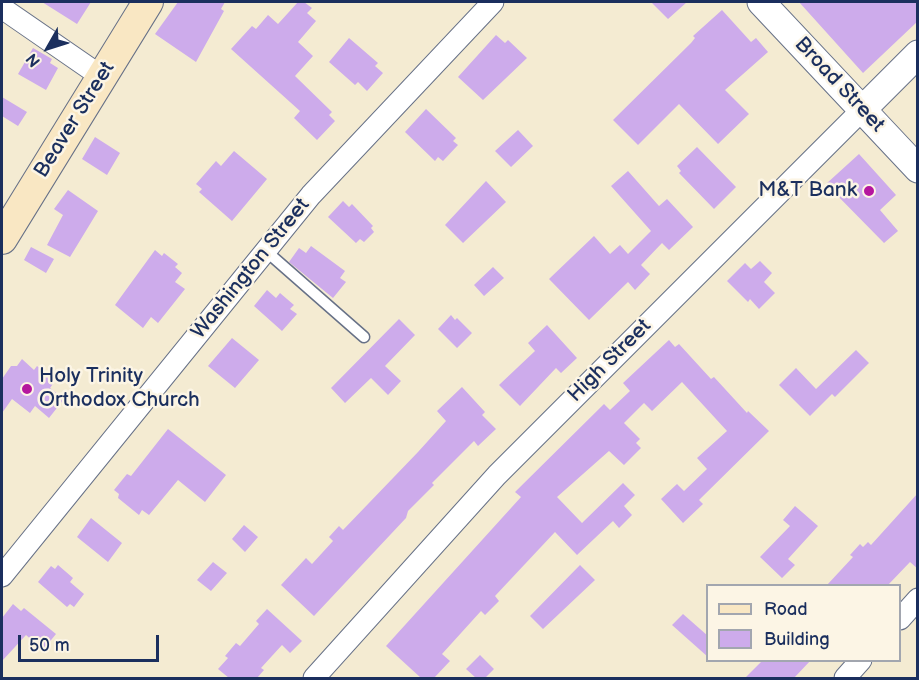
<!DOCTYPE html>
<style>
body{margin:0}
#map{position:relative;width:919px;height:680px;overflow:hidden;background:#f4ebd2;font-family:"Balsamiq Sans",sans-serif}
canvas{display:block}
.frame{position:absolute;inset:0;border:3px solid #1b2f5e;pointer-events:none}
.legend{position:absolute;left:706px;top:584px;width:195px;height:78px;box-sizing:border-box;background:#fcf5e5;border:2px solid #a2a6af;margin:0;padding:8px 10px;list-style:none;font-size:18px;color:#1b2f5e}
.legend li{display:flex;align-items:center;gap:12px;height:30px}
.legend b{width:30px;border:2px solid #a2a6af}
.north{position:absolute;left:18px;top:18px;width:60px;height:60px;-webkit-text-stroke:4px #fcf5e5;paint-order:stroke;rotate:231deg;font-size:16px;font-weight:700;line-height:24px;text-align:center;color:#1b2f5e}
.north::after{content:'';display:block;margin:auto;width:21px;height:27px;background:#1b2f5e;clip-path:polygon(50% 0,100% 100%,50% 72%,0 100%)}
.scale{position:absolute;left:18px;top:635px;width:141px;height:27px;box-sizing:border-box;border:3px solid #1b2f5e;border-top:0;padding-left:8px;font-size:18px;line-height:21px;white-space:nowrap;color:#1b2f5e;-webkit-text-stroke:4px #fcf5e5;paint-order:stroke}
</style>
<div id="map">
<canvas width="919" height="680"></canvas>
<div class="frame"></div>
<ul class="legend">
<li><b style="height:8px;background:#f9e7c3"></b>Road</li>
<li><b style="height:16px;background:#cdabeb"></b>Building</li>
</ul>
<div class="north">N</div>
<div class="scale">50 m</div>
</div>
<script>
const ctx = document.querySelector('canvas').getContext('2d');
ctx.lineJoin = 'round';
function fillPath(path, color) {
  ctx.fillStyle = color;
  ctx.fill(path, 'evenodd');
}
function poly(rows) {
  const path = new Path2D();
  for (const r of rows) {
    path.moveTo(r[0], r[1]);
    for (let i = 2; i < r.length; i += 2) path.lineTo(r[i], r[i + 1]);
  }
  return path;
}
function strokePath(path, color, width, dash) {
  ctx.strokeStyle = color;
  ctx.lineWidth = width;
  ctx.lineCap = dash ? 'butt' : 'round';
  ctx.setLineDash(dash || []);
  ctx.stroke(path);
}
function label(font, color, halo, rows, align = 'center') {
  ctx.font = font + ' "Balsamiq Sans",sans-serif';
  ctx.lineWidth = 5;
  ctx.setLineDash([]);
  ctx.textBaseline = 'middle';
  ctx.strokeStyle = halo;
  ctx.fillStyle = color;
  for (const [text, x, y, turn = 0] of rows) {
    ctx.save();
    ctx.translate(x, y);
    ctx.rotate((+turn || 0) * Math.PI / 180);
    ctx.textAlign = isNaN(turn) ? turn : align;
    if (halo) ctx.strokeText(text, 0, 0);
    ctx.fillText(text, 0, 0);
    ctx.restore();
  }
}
fillPath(poly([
 [42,2,91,2,77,24],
 [178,2,225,2,221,9,224,11,196,62,155,34],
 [298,2,304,2,312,8,307,13,316,21,298,42,313,56,295,76,332,112,329,115,335,121,317,140,294,118,300,111,231,49,252,26,256,29,268,15,278,24],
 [651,2,687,2,668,19],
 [799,2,918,2,918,21,863,73],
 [722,10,751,42,756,38,768,52,725,90,749,114,718,144,679,104,638,145,613,120,691,43,695,38,693,36],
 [496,35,505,43,508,40,527,58,483,100,458,77],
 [349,38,378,63,375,66,383,73,367,91,358,82,355,85,329,62],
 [33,48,52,59,50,63,58,68,46,90,18,74],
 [2,97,27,112,18,126,2,116],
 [426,109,456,138,453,141,458,145,443,161,438,157,435,161,405,132],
 [518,130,533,146,511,167,495,151],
 [95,137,120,153,107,175,82,159],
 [697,147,736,187,714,209,679,173,681,171,677,166],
 [234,151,267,179,232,221,199,192,202,189,196,184,216,161,221,166],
 [859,154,896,195,880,210,898,231,884,243,826,184],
 [628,171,659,206,667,199,693,227,669,250,662,243,641,265,650,274,635,290,628,282,589,320,549,279,594,236,610,254,620,245,628,254,651,231,611,186],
 [486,181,506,202,463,243,445,225],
 [68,190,98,211,70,257,47,245,63,215,54,209],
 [343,201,349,207,352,204,373,226,371,228,374,232,364,242,360,239,356,243,328,217],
 [311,246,345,271,340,278,346,282,333,298,289,262,299,248,306,253],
 [31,247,54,259,46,273,24,260],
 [155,250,162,256,164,253,178,264,175,267,182,273,175,282,185,289,158,323,151,317,143,328,115,305],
 [760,261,772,273,764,282,775,293,759,309,750,299,748,302,727,281,745,263,751,269],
 [493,267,504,278,484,296,474,285],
 [267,290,276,298,280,293,294,305,290,309,297,314,282,331,254,306],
 [451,315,455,320,457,318,472,333,457,348,438,329],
 [399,319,415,335,385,366,401,381,388,395,371,378,345,403,331,388],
 [547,325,577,358,561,373,556,368,520,406,499,385,535,351,528,343],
 [232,338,259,360,235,388,208,366],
 [669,340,675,347,679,344,711,379,714,377,747,413,748,411,769,431,699,500,703,504,683,523,661,499,677,484,684,491,707,469,697,458,727,431,682,382,652,411,644,403,624,423,640,439,636,443,641,448,624,465,609,451,557,497,582,523,623,483,635,495,624,506,632,515,619,528,613,521,577,555,555,532,495,596,499,601,485,615,481,611,442,654,450,661,434,678,421,678,386,646,521,497,515,492,604,404,610,410,630,391,623,383],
 [856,350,869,363,835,397,832,394,810,416,779,385,796,368,816,389],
 [22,359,34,370,37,366,55,381,50,388,64,399,49,418,35,406,30,413,12,399,2,413,2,379,11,366,17,366],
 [462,387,485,412,482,415,496,429,478,446,474,441,432,483,434,485,408,511,406,518,314,616,281,585,306,558,312,564,333,541,329,537,339,526,343,530,418,452,446,421,437,411],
 [168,429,226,475,205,502,178,480,149,515,142,510,139,515,118,498,119,494,114,490,127,474,131,476],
 [918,493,918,569,910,562,888,585,827,585,853,557,850,555,860,544,863,547,868,542,871,545],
 [795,506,818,526,788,559,795,565,782,578,760,557,790,526,783,520],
 [91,518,122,543,108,562,77,537],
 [244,525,258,537,245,552,232,539],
 [213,562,227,573,211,591,197,580],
 [58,565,73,578,70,582,84,594,74,607,70,604,67,607,38,582,51,566,55,569],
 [580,565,595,580,543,629,530,616],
 [13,604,21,611,24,608,56,634,43,650,26,635,2,661,2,618],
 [267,609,302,641,290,653,282,645,261,668,264,670,257,678,229,678,218,669,228,658,225,656,236,643,240,646,259,624,256,621],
 [683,614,708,636,708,657,672,625],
 [480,655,494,669,485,678,476,678,466,669],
 [763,660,811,660,794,678,745,678]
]), '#cdabeb');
const service = poly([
 [266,251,364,337]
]);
const minor = poly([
 [2,8,102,77],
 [2,576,311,195,493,2],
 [900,619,918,599],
 [314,678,497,475,862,110],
 [845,678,861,660]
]);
const tertiary = poly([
 [761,2,918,169],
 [862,110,918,54]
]);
const secondary = poly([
 [2,239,148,2]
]);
strokePath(service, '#677187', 13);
strokePath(minor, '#677187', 23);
strokePath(tertiary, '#677187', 29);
strokePath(secondary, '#677187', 32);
strokePath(service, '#fff', 10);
strokePath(minor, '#fff', 21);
strokePath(tertiary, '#fff', 27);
strokePath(secondary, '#f9e7c3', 30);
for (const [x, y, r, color] of [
 [869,191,6,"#b5179e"],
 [27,389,6,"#b5179e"]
]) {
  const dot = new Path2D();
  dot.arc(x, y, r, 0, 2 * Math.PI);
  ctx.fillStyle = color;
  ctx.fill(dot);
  strokePath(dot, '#fcf5e5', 2);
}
label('21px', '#1b2f5e', '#fcf5e5', [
 ["Broad Street",839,85,47],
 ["Beaver Street",75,120,-58],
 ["Washington Street",251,269,-51],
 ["High Street",610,361,-45]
]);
label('21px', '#1b2f5e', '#fcf5e5', [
 ["M&T Bank",857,191],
 ["Holy Trinity",39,377,"left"],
 ["Orthodox Church",39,401,"left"]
], 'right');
</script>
